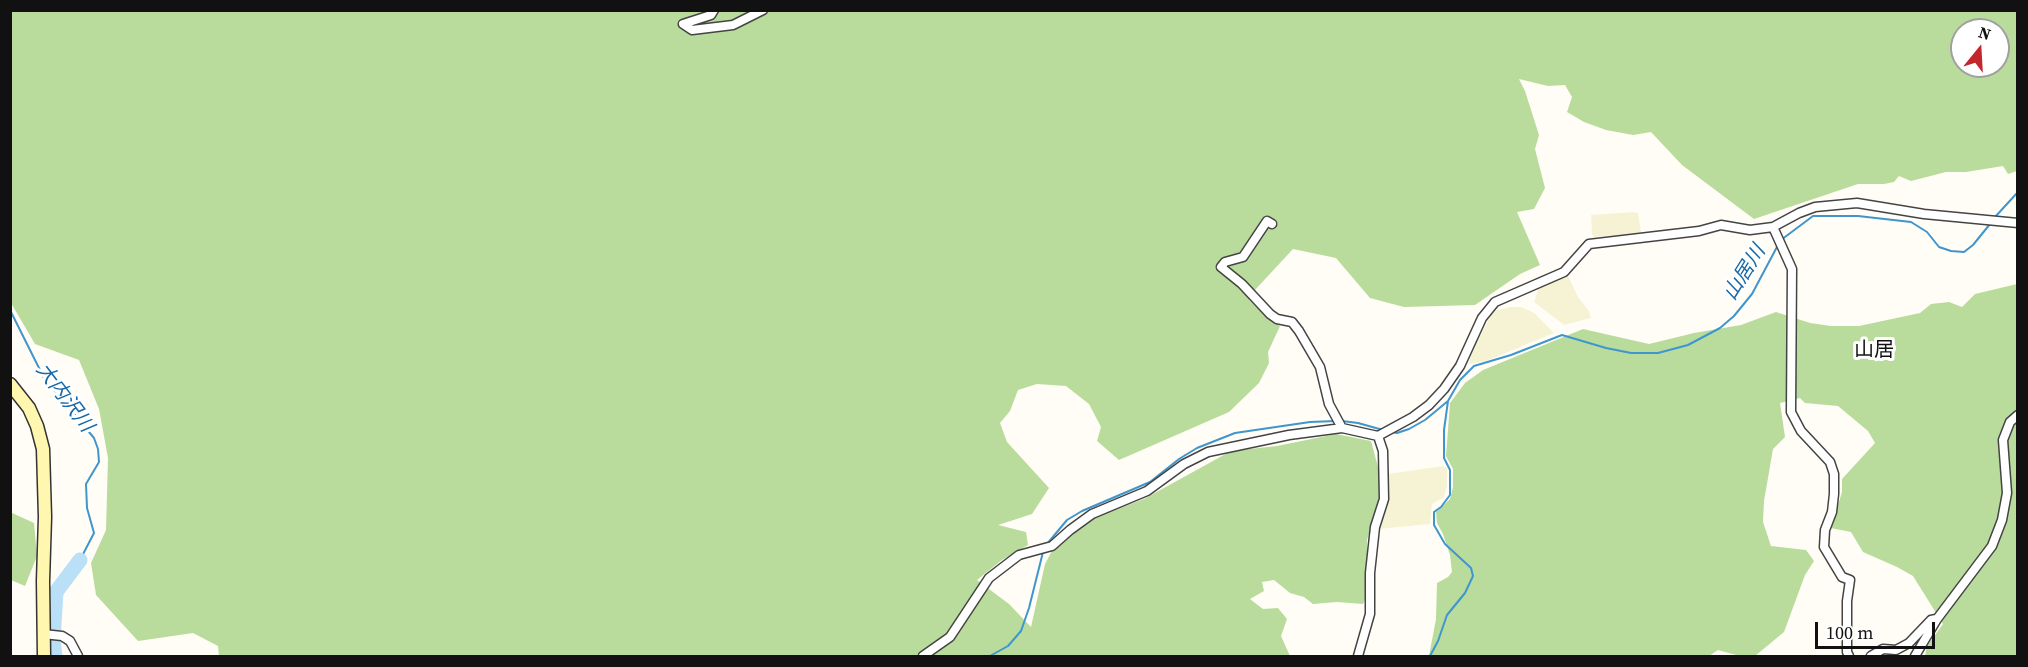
<!DOCTYPE html>
<meta charset="utf-8">
<style>
body{margin:0}
#map{position:relative;width:2028px;height:667px;overflow:hidden;background:#fffdf5;font-family:"Source Serif 4",serif}
canvas{display:block}
.frame{position:absolute;inset:0;border:12px solid #111;pointer-events:none}
.north{position:absolute;left:1950px;top:18px;width:60px;height:60px;box-sizing:border-box;background:#fff;border:2px solid #a0a0a0;border-radius:50%;rotate:18deg;font-size:16px;font-weight:700;line-height:24px;text-align:center;color:#111}
.north::after{content:'';display:block;margin:auto;width:21px;height:27px;background:#c4262e;clip-path:polygon(50% 0,100% 100%,50% 72%,0 100%)}
.scale{position:absolute;left:1815px;top:622px;width:120px;height:27px;box-sizing:border-box;border:3px solid #111;border-top:0;padding-left:8px;font-size:18px;line-height:21px;white-space:nowrap;color:#111;-webkit-text-stroke:4px #fff;paint-order:stroke}
</style>
<div id="map">
<canvas width="2028" height="667"></canvas>
<div class="frame"></div>
<div class="north">N</div>
<div class="scale">100 m</div>
</div>
<script>
const ctx = document.querySelector('canvas').getContext('2d');
ctx.lineJoin = 'round';
function fillPath(path, color) {
  ctx.fillStyle = color;
  ctx.fill(path, 'evenodd');
}
function poly(rows) {
  const path = new Path2D();
  for (const r of rows) {
    path.moveTo(r[0], r[1]);
    for (let i = 2; i < r.length; i += 2) path.lineTo(r[i], r[i + 1]);
  }
  return path;
}
function strokePath(path, color, width, dash) {
  ctx.strokeStyle = color;
  ctx.lineWidth = width;
  ctx.lineCap = dash ? 'butt' : 'round';
  ctx.setLineDash(dash || []);
  ctx.stroke(path);
}
function label(font, color, halo, rows, align = 'center') {
  ctx.font = font + ' "Source Serif 4","Noto Sans JP",serif';
  ctx.lineWidth = 6;
  ctx.setLineDash([]);
  ctx.textBaseline = 'middle';
  ctx.strokeStyle = halo;
  ctx.fillStyle = color;
  for (const [text, x, y, turn = 0] of rows) {
    ctx.save();
    ctx.translate(x, y);
    ctx.rotate((+turn || 0) * Math.PI / 180);
    ctx.textAlign = isNaN(turn) ? turn : align;
    if (halo) ctx.strokeText(text, 0, 0);
    ctx.fillText(text, 0, 0);
    ctx.restore();
  }
}
fillPath(poly([
 [1634,212,1638,213,1641,232,1639,233,1594,237,1592,234,1591,215],
 [1566,275,1568,276,1578,297,1589,311,1591,318,1564,325,1534,302,1539,287],
 [1510,307,1521,307,1534,313,1554,333,1486,361,1469,364,1471,354,1492,313,1497,310],
 [1443,466,1447,468,1447,486,1444,497,1432,504,1430,524,1379,529,1385,513,1388,474]
]), '#f6f3d4');
fillPath(poly([
 [10,11,2017,11,2017,171,2008,174,2003,166,1966,172,1946,172,1911,181,1899,176,1894,182,1884,184,1858,184,1754,219,1682,165,1651,132,1633,135,1606,130,1584,122,1567,112,1572,97,1565,85,1548,86,1519,79,1525,91,1539,135,1535,149,1545,188,1534,209,1517,212,1540,265,1520,274,1475,305,1404,307,1370,298,1336,258,1293,249,1254,291,1249,300,1266,317,1280,326,1268,352,1269,363,1259,383,1229,412,1119,460,1097,441,1101,427,1089,404,1066,386,1037,384,1018,390,1010,411,1000,423,1007,442,1049,488,1032,514,998,525,1026,532,1028,545,1002,560,977,580,1009,604,1031,627,1045,564,1063,530,1144,499,1231,451,1277,446,1336,434,1371,441,1378,467,1380,495,1367,540,1367,576,1366,597,1363,604,1337,602,1313,604,1304,597,1290,593,1274,580,1262,582,1264,591,1250,599,1263,609,1278,608,1287,619,1281,636,1290,656,219,656,218,646,193,633,138,641,96,595,91,563,106,530,108,458,99,409,79,360,35,344,11,303],
 [1962,30,1998,30,1998,66,1962,66],
 [2017,284,2017,656,1925,656,1927,646,1943,624,1913,576,1897,567,1863,552,1851,532,1831,528,1842,492,1842,479,1875,443,1868,431,1838,406,1805,403,1800,398,1780,403,1785,437,1773,449,1764,501,1763,522,1771,546,1806,550,1814,561,1805,575,1784,632,1755,656,1740,656,1718,650,1709,656,1429,656,1436,619,1437,583,1448,577,1452,572,1450,555,1443,534,1437,523,1436,512,1450,499,1453,487,1453,469,1446,456,1450,403,1465,383,1483,370,1583,329,1649,344,1694,333,1741,325,1776,312,1810,323,1831,326,1859,326,1920,313,1931,304,1949,302,1962,307,1975,294],
 [10,512,34,523,37,556,25,586,11,580]
]), '#b9dc9c');
strokePath(poly([
 [1995,217,2018,192],
 [1781,240,1813,216,1858,216,1911,222,1927,232,1939,247,1951,251,1964,252,1973,245,1990,224],
 [10,310,44,378,94,438,98,449,99,462,86,484,87,508,94,533,80,560],
 [1342,421,1358,423,1383,430],
 [1392,432,1397,433,1409,429,1425,420,1448,401],
 [1047,544,1067,520,1082,511,1150,482,1179,459,1197,448,1235,433,1310,422,1336,421],
 [990,656,1008,646,1021,631,1029,608,1043,552],
 [1430,656,1438,641,1447,615,1465,593,1473,576,1471,568,1445,544,1434,525,1434,512,1441,507,1450,495,1450,470,1444,458,1444,430,1448,401,1460,380,1474,366,1511,355,1562,335,1606,348,1631,353,1658,353,1688,345,1720,328,1734,316,1752,294,1778,245]
]), '#3f96cf', 2);
strokePath(poly([
 [55,656,53,640,56,592,80,560]
]), '#b9e0f7', 15);
const minor = poly([
 [714,10,711,15,683,24,692,30,733,25,763,10],
 [1272,224,1267,221,1243,257,1225,262,1221,267,1242,284,1270,314,1277,319,1292,322,1299,331,1320,367,1329,404,1342,428],
 [1773,227,1792,269,1791,412,1801,431,1830,462,1834,474,1834,494,1832,512,1825,530,1824,547,1842,577,1850,580,1847,601,1847,652,1849,656],
 [43,634,62,636,70,641,78,656],
 [923,656,950,637,989,578,1019,555,1052,546,1070,530,1092,514,1147,491,1184,464,1208,452,1289,435,1342,428,1378,436,1413,417,1429,405,1444,389,1460,366,1482,318,1495,302,1564,272,1589,244,1699,231,1721,225,1750,230,1773,227,1799,213,1815,207,1857,203,1924,214,2018,223],
 [1358,656,1370,614,1370,573,1375,527,1384,499,1383,451,1378,436],
 [1871,656,1883,649,1896,650,1909,643,1931,620,1936,619],
 [1915,656,1937,619,1992,546,2002,520,2007,493,2003,440,2010,422,2018,415]
]);
const secondary = poly([
 [10,384,29,408,37,426,43,449,45,517,43,581,44,656]
]);
strokePath(minor, '#444', 11);
strokePath(secondary, '#333', 15);
strokePath(minor, '#fff', 8);
strokePath(secondary, '#fff6b0', 12);
label('italic 20px', '#1768a6', '#fff', [
 ["山居川",1745,273,-58],
 ["大内沢川",64,398,53]
]);
label('20px', '#111', '#fff', [
 ["山居",1874,351]
]);
</script>
